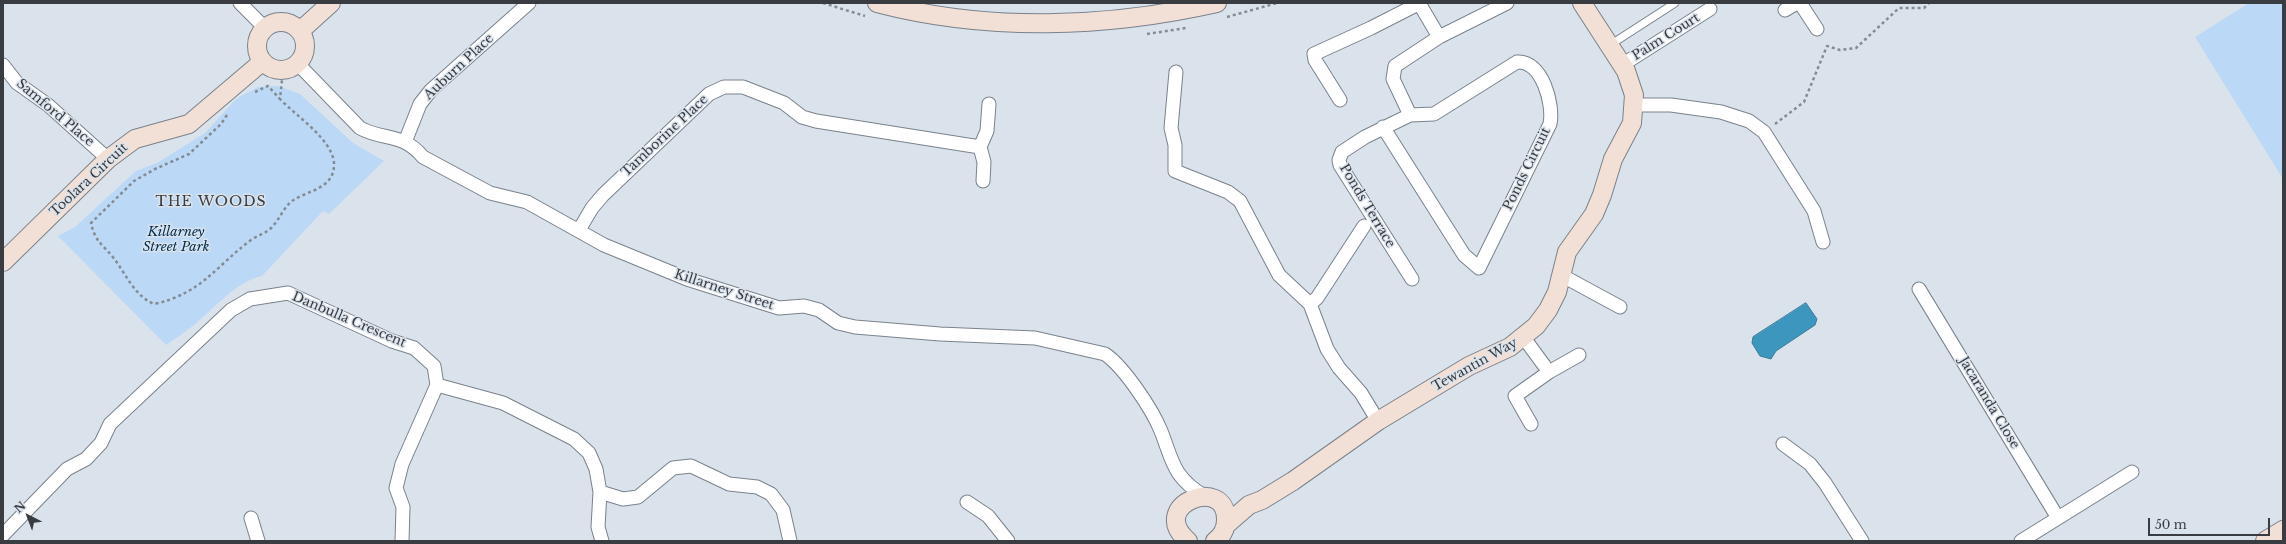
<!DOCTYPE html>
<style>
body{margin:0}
#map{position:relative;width:2286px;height:544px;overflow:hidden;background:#dae3ec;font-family:"Libre Baskerville",serif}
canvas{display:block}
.frame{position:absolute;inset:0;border:4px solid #393c40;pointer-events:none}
.north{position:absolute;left:8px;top:496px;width:40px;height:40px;-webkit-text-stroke:3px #dae3ec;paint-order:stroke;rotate:318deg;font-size:11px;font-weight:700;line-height:16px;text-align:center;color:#393c40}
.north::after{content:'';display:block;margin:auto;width:14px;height:18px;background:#393c40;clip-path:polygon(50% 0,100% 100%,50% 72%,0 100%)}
.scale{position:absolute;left:2148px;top:518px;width:122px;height:18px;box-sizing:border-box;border:2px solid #393c40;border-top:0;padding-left:5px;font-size:12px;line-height:14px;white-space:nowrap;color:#393c40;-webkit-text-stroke:3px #dae3ec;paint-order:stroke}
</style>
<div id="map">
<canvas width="2286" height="544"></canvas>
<div class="frame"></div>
<div class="north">N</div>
<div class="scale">50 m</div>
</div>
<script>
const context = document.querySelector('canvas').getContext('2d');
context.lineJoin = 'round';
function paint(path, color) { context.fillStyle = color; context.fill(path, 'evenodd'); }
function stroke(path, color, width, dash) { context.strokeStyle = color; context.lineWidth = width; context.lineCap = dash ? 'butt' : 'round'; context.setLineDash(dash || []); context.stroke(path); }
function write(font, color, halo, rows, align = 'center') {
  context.font = font + ' "Libre Baskerville",serif'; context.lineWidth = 3; context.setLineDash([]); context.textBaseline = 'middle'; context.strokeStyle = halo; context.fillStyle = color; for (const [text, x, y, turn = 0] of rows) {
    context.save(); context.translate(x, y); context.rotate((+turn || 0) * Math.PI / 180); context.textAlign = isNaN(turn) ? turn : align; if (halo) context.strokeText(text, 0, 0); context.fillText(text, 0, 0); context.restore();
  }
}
paint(new Path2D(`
 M 2249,3 L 2283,3 L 2283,179 L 2195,37 Z
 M 278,86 L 300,94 L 353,143 L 384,161 L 329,214 L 323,211 L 262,276 C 235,282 215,308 194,325 C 185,332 175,339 166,345 L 58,236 L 75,227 L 136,171 L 157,163 L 205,133 L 236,99 L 258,87 Z`), '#bbd8f6');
const water = new Path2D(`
 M 1806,303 L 1817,319 L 1815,325 L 1776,351 L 1771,359 L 1760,356 L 1752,343 L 1753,337 Z`);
paint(water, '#3d96be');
stroke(water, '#3c7b98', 1);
const lane = new Path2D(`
 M 1610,45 L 1675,3`);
const street = new Path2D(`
 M 240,3 L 265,28
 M 1419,3 L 1439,37
 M 1800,3 L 1817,29
 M 1785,10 L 1797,3
 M 298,64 L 360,128 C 384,141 402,132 423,157 L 490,193 L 527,202 L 604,245 L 687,279 L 763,303 L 779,308 L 804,306 L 819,310 L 838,323 L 855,327 L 940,334 L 1035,338 L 1105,354 C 1124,367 1152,409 1161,431 C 1173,462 1173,477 1204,496
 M 3,65 L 17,83 L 48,105 L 108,159
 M 1622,65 L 1710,9
 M 1176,72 L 1171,128 L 1175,145 L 1175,171 L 1228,192 L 1240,201 L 1279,275 L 1310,304 L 1327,349 L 1339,368 L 1361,393 L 1378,421
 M 1340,100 L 1315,60 L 1314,54 L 1371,28 L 1420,3
 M 1635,105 L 1671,105 L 1721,112 L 1749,121 L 1764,132 L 1814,211 L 1823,242
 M 1410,115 L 1393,79 L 1395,66 L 1439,37 L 1507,3
 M 1383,127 L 1464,255 L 1479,268 L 1550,124 C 1554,104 1542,60 1517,62 L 1434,114 L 1410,115 L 1365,137 L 1342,152 L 1339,160 L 1340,165 L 1412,279
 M 405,142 L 420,104 L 431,90 L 529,3
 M 983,181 L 984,162 L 980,147 L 987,131 L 989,104
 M 579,230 L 592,208 L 603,195 L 709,94 L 724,87 L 743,87 L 784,103 L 802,117 L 816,121 L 980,147
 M 1561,275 L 1620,307
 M 1919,289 L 2058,518
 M 1310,304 L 1317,298 L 1364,226
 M 1524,338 L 1549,372
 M 437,385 L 503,403 L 574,439 L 589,453 L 596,469 L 600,492 L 598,527 L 602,541
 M 1531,424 L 1515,396 L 1549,372 L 1579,355
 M 1783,444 L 1810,464 L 1825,483 L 1862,541
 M 600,492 L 623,499 L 638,497 L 673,468 L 691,466 L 729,484 L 757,487 L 771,494 L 783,510 L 790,541
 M 967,502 L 988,516 L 1008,541
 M 251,518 L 258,541
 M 3,535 L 67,469 L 86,459 L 101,443 L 110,424 L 231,310 L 250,299 L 288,293 L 392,341 L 414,348 L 434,366 L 437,385 L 402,464 L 396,488 L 403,507 L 402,541
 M 2021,541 L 2132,472`);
const secondary = new Path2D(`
 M 877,3 C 988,32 1106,28 1217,3
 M257 46a24 24 0 1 1 48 0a24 24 0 1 1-48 0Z
 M 300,31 L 331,3
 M 3,262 L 108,159 L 135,139 L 189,124 L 262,62
 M 1226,525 L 1249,505 L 1262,500 L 1293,481 L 1378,421 L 1469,366 L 1510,347 L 1536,326 L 1548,310 L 1557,292 L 1567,252 L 1594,214 L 1602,195 L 1613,159 L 1632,123 L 1634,95 L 1626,71 L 1582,3
 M 1188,541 C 1146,505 1227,474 1226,520 C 1226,529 1222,536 1215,541
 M 2265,541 L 2283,530`);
stroke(lane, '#7a828b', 9);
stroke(street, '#7a828b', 15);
stroke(secondary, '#7a828b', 20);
stroke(new Path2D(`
 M 823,3 L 865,16
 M 1227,17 L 1277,3
 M 1147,34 L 1186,28
 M 255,92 L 268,86 L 280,99
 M 227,115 L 221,124 L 189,154 L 155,169 L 134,181 L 91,223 C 95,241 101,243 112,256 C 126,273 133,295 154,304 C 201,294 216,266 251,240 C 258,235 267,233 272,227 C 280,219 283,208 292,201 C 308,190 335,189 334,163 C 332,139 296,116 280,99 L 283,70
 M 1775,124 L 1804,102 L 1827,46 L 1840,50 L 1856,48 L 1899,8 L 1924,8 L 1929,3`), '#858b92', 2.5, [3, 3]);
stroke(lane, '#fff', 7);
stroke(street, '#fff', 13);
stroke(secondary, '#f2dfd6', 18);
write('13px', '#393c40', '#dae3ec', [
 ["Palm Court",1666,37,-32],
 ["Auburn Place",459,67,-43],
 ["Samford Place",55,113,40],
 ["Tamborine Place",665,136,-43],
 ["Ponds Circuit",1527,169,-64],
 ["Toolara Circuit",89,180,-43],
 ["Ponds Terrace",1367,206,59],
 ["Killarney Street",724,290,18],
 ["Danbulla Crescent",349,320,23],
 ["Tewantin Way",1475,365,-29],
 ["Jacaranda Close",1989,403,59]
]);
write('italic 13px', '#012b4f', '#dae3ec', [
 ["Killarney",176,232],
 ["Street Park",176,247]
]);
context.letterSpacing = '1px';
write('14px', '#393c40', '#dae3ec', [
 ["THE WOODS",211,202]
]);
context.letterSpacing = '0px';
</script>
